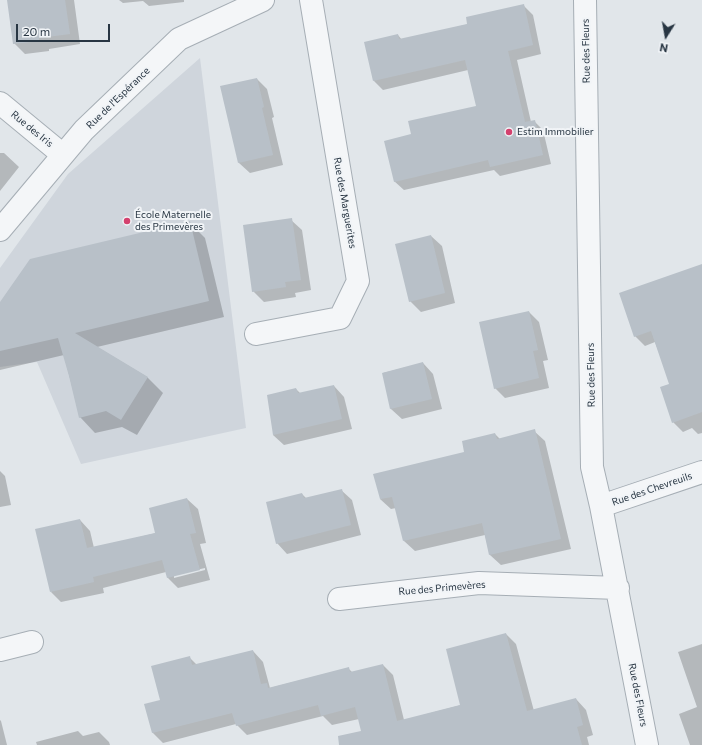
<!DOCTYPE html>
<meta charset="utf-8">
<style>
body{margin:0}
#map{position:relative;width:702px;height:745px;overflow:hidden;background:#e1e6ea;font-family:Commissioner,sans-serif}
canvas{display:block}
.north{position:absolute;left:646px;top:16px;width:40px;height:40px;-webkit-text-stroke:3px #f1f4f7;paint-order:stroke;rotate:191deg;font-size:11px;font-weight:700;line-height:16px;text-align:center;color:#283643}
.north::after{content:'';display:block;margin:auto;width:14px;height:18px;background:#283643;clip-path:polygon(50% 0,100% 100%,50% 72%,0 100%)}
.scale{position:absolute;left:16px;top:24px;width:94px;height:18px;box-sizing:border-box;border:2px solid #283643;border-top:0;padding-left:5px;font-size:12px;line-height:14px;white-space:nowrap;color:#283643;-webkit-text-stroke:3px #f1f4f7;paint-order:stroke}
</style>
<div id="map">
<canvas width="702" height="745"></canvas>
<div class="north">N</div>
<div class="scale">20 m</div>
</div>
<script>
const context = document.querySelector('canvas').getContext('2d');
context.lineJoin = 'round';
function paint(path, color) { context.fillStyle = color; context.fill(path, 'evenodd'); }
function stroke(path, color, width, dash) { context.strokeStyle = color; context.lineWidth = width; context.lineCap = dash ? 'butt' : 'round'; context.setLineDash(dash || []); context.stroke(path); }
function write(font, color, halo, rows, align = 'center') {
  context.font = font + ' Commissioner,sans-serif'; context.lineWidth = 4; context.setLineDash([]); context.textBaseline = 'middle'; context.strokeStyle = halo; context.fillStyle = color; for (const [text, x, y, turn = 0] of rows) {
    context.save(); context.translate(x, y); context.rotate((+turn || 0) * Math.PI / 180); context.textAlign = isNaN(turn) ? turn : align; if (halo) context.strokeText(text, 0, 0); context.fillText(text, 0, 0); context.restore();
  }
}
paint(new Path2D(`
 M 200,58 L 246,428 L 81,464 L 37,362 L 0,367 L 0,268 L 68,174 Z`), '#cfd5dc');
paint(new Path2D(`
 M 28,0 L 74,0 L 80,44 L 49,49 L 49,51 L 25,54 L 14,43 Z
 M 119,0 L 184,0 L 184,2 L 149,6 L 143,1 L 123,3 Z
 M 524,6 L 533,15 L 541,54 L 517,60 L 531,122 L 534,121 L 543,130 L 551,164 L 500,176 L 494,170 L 404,190 L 394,181 L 412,135 L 477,107 L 468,70 L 383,90 L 374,81 L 365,43 L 398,35 L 402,40 L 469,24 Z
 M 257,79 L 267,89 L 274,117 L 272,118 L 283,165 L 250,173 L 239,163 L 221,87 Z
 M 0,153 L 4,153 L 19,167 L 0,191 Z
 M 291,220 L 302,230 L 311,290 L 295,293 L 296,297 L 264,302 L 253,291 Z
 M 189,222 L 205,238 L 224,317 L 97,347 L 147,377 L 163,393 L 137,435 L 122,427 L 95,433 L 80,417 L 64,355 L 0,370 L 0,304 Z
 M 431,236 L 442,246 L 455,303 L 421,312 L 410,301 Z
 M 702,265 L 702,433 L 698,434 L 692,428 L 683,432 L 673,422 L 671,385 L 655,342 L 645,346 L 635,336 Z
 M 529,312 L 539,322 L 548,360 L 543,361 L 549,388 L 505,398 L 495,388 Z
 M 423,363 L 433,374 L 442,409 L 402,419 L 391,409 L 383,373 Z
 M 334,386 L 344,397 L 352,429 L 284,445 L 273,435 L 296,389 L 301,394 Z
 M 534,431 L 545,441 L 571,549 L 501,565 L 490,555 L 485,535 L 415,551 L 404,541 L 396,508 L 391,509 L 380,499 L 466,453 L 495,434 L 500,439 Z
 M 0,471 L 5,476 L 11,505 L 0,507 Z
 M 341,490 L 352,500 L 361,535 L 287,554 L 277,543 L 302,494 L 307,499 Z
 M 187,499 L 198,509 L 206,543 L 200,544 L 210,580 L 178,588 L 168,578 L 166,572 L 103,588 L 104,593 L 61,602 L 51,592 L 80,520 L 90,531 L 94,548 L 156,533 ZM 205,568 L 205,570 L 174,578 L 174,575 Z
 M 506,634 L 516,644 L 534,711 L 576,699 L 586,710 L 593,735 L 587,737 L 589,745 L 366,745 L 359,719 L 332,725 L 323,716 L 247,735 L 236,724 L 163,743 L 152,732 L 161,701 L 189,657 L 197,665 L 253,651 L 263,662 L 270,688 L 348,668 L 353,673 L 383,665 L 393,675 L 404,720 L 461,705 Z
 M 702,644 L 702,745 L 690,745 L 679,714 L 697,707 L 678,652 Z
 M 0,720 L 1,721 L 7,745 L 0,745 Z
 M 78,731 L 83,736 L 99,732 L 109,742 L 110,745 L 37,745 L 36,742 Z`), '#0003');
paint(new Path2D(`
 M 7,0 L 65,0 L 70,34 L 39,38 L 39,41 L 13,44 Z
 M 524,4 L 533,45 L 508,51 L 525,122 L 535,120 L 543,155 L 490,167 L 488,160 L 394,182 L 384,141 L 411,134 L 408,121 L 476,106 L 465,60 L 373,81 L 364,42 L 398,34 L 399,39 L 467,24 L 466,17 Z
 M 257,78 L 264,107 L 262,108 L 273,155 L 238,163 L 220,86 Z
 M 292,218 L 301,280 L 285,282 L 286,287 L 252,292 L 243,225 Z
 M 190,221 L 209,301 L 75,333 L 148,377 L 121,420 L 106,411 L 79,418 L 69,376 L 58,338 L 0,351 L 0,302 L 30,259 Z
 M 431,235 L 445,293 L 409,302 L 395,244 Z
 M 702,264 L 702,412 L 672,423 L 660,387 L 669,384 L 651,331 L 634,337 L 619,293 Z
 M 529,311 L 538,350 L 533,351 L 539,378 L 494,389 L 479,322 Z
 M 423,362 L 432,399 L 390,409 L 382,373 Z
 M 334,385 L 342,419 L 273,435 L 267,395 L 296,388 L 298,393 Z
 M 535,429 L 561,539 L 489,555 L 482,523 L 403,541 L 392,497 L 380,499 L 373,474 L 464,452 L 462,441 L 495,433 L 497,439 Z
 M 342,489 L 351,525 L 276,544 L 266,502 L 302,493 L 304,498 Z
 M 187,498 L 196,533 L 190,534 L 200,570 L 167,578 L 162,560 L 93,577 L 94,582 L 50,592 L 35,529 L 80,519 L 87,548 L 155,533 L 149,508 Z
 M 506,633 L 527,711 L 576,698 L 583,725 L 577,727 L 582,745 L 339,745 L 338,736 L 361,731 L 355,707 L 321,716 L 318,705 L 236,726 L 232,713 L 152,733 L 144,704 L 160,700 L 151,666 L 190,656 L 192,665 L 253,650 L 261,684 L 267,683 L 268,688 L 349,667 L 350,672 L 383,664 L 397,721 L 460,705 L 446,649 Z`), '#b8c0c8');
const street = new Path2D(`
 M 585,0 L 592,467 L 601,506 L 647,745
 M 0,103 L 63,155
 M 0,230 L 84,130 L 179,39 L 263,0
 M 256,334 L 340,318 L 358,281 L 311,0
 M 601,506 L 702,472
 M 339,599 L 479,583 L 618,588
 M 0,650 L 32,642`);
stroke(street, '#a6aeb5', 24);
stroke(street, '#f4f6f8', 22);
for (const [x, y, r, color] of [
 [509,132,4,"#d4416e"],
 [127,221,4,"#d4416e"]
]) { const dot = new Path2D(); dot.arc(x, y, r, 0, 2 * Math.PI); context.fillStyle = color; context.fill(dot); stroke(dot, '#f1f4f7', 1.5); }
write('10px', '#283643', '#f1f4f7', [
 ["Rue des Fleurs",586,51,-91],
 ["Rue de l'Espérance",118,98,-44],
 ["Rue des Iris",32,129,39],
 ["Rue des Marguerites",345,203,80],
 ["Rue des Fleurs",591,375,-91],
 ["Rue des Chevreuils",652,489,-19],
 ["Rue des Primevères",442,588,-5],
 ["Rue des Fleurs",638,695,79]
]);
write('10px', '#283643', '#f1f4f7', [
 ["Estim Immobilier",517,132],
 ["École Maternelle",135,215],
 ["des Primevères",135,227]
], 'left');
</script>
